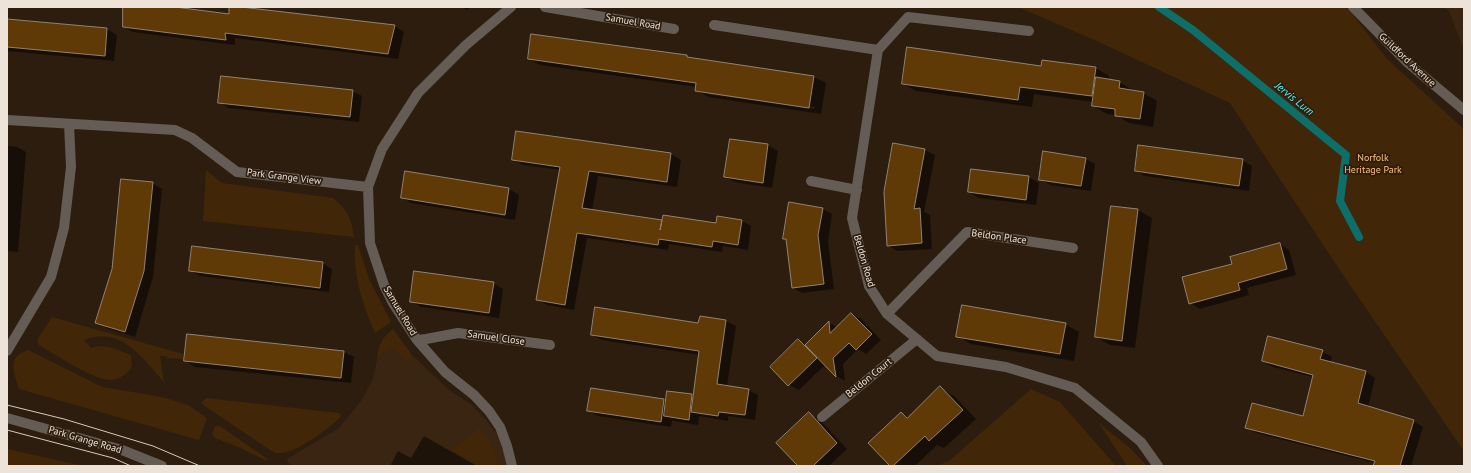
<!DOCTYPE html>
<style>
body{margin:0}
#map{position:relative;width:1471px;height:473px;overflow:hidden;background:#2c1d0e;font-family:"PT Sans",sans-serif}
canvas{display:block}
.frame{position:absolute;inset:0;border:8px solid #ede3d9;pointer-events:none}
</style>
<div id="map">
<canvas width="1471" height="473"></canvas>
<div class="frame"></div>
</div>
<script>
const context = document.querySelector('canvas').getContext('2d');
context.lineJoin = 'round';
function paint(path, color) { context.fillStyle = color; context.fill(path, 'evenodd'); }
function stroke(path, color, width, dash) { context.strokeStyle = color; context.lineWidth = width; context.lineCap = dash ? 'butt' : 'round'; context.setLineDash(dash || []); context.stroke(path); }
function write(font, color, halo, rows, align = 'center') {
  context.font = font + ' "PT Sans",sans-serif'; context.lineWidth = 3.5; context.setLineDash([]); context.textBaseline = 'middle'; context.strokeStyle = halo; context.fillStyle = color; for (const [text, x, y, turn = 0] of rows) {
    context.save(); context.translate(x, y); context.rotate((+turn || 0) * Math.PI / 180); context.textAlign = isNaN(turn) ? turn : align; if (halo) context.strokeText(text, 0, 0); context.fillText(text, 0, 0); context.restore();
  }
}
paint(new Path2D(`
 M 1442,7 L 1464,7 L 1464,50 L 1449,11 Z
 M 393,329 L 412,355 L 448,389 L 473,406 L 486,420 L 497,434 L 504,453 L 507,466 L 294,466 L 288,463 L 287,459 L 339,428 L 361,401 L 373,379 L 380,344 L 383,338 Z`), '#392511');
paint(new Path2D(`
 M 1018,7 L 1347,7 L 1387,59 L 1464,129 L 1464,451 L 1339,269 L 1230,103 L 1099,42 Z
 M 206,170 L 222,183 L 333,198 C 348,211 351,217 354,237 L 203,221 Z
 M 355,245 L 358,245 L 370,281 L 391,322 L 375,333 C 363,306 353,276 355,245 Z
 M 52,317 L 183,354 L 183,359 L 167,358 L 167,356 L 160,356 L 164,382 C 143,359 121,325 84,340 L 91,348 C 106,343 117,350 131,355 C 131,358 132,362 132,365 C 130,373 119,380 110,380 C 94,380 54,354 39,345 L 37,340 Z
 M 393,329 L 412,355 L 411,359 L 407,361 L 394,348 L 377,356 C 380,343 383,338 393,329 Z
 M 28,350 L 102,387 L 151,395 L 169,399 L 188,405 L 207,418 L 199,440 L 19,389 C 14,372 6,357 28,350 Z
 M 1031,389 L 1060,402 L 1116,466 L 936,466 L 949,461 Z
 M 206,398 L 339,413 L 341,415 L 340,418 C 327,429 294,456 276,453 C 273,452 270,450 267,448 L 203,405 L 202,402 Z
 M 1099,423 L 1130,448 L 1147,466 L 1127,466 Z
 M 215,426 L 220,426 L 269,460 L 265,460 L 236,446 L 215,438 L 212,434 Z
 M 480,428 C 489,439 497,451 498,466 L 479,466 L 451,450 Z
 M 7,449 L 84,466 L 7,466 Z`), '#412707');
paint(new Path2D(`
 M 124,7 L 167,7 L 230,15 L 230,7 L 232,7 L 395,26 L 404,32 L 398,59 L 235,38 L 235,45 L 133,32 L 124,27 Z
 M 461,7 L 471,7 L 467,10 Z
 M 7,29 L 107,29 L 117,35 L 114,61 L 7,51 Z
 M 687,56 L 691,59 L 814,77 L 826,83 L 821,114 L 708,97 L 696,90 L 697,87 L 540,65 L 529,59 ZM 707,92 L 815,107 L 814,109 L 707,94 Z
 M 1042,67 L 1096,68 L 1109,76 L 1109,80 L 1119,82 L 1133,90 L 1133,91 L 1143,93 L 1157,101 L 1153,127 L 1129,123 L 1116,115 L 1107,114 L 1093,106 L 1094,102 L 1034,94 L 1032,107 L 916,91 L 903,84 Z
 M 352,91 L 362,96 L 359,122 L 229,108 L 219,102 Z
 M 517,132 L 671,154 L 681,160 L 677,187 L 598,176 L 592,211 L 661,221 L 717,224 L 742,221 L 751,226 L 748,250 L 723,246 L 722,252 L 669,244 L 668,250 L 587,238 L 574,310 L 547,305 L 538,300 L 561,170 L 523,165 L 513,159 Z
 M 731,140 L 768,145 L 778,151 L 772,188 L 735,182 L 725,177 Z
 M 893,144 L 925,150 L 935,155 L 924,212 L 930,215 L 932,249 L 897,251 L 888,245 Z
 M 7,146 L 17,147 L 26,152 L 18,252 L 7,251 Z
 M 1086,159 L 1095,164 L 1091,191 L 1050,185 L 1040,179 Z
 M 1242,160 L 1252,166 L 1249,191 L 1145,176 L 1136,171 Z
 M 972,170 L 1029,177 L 1039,183 L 1036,205 L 979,198 L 969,192 Z
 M 406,172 L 509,189 L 519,195 L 515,220 L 411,203 L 402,197 Z
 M 152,183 L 162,189 L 153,277 L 135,337 L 106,328 L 97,322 Z
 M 1112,207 L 1138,210 L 1152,218 L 1135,348 L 1110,345 L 1096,337 Z
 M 823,209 L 832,214 L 828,242 L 834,289 L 802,293 L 793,288 L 787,240 L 784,238 Z
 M 1280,244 L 1289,250 L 1296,275 L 1247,288 L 1249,295 L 1200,309 L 1190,303 L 1233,264 Z
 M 322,263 L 332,269 L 329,292 L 200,276 L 190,270 Z
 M 493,283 L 503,289 L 499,318 L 421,307 L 411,301 Z
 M 852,314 L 861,319 L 881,340 L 866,354 L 858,349 L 843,364 L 845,381 L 836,376 L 825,365 L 799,390 L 789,385 L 798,341 L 806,345 L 829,323 L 837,327 Z
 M 700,317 L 726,321 L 736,326 L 727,386 L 748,390 L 758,395 L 755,420 L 728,416 L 728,421 L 699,416 L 698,425 L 674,421 L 672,420 L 671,427 L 598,416 L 589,411 L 664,400 L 666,402 L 692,395 L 694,397 L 700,355 L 602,340 L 592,335 L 699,324 Z
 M 1065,324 L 1079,332 L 1074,361 L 971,344 L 957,336 Z
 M 1322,351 L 1332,357 L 1330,363 L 1366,372 L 1375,378 L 1368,407 L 1413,421 L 1423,427 L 1411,466 L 1374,466 L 1375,463 L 1256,433 L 1247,427 L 1304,417 L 1313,377 L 1273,367 L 1263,361 Z
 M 344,352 L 354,357 L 351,383 L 195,367 L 185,361 Z
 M 940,388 L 954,396 L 976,419 L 944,448 L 937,445 L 915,466 L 891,466 L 901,413 L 909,417 Z
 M 809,414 L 819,419 L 847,449 L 829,466 L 800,466 Z
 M 424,436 L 477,466 L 390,466 L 398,451 L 411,458 Z`), '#0007');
stroke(new Path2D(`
 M 1159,7 L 1193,30 L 1346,155 L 1340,201 L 1359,237`), '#0d6e6a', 8);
const building = new Path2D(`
 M 123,7 L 175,7 L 229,14 L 229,7 L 241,7 L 395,25 L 388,54 L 225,33 L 226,40 L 123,27 Z
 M 7,19 L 107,28 L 105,56 L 7,47 Z
 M 531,34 L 687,55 L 687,57 L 814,76 L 809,108 L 695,91 L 696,83 L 528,59 Z
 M 907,47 L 1041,66 L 1042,60 L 1096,67 L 1092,96 L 1020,87 L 1018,100 L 902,84 Z
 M 221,76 L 353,90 L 350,117 L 218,103 Z
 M 1096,77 L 1120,81 L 1119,88 L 1144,92 L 1140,119 L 1115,116 L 1115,109 L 1092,106 Z
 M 516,131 L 671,153 L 667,182 L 589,171 L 582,208 L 662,220 L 660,230 L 663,215 L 716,223 L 717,216 L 742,220 L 738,245 L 713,241 L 712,247 L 659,239 L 658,245 L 577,233 L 565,305 L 536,300 L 560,167 L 512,160 Z
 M 730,139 L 768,144 L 763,183 L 724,177 Z
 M 893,143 L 925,149 L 914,209 L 920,208 L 922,243 L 887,246 L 884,192 Z
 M 1138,145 L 1243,159 L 1239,186 L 1135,171 Z
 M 1043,151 L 1086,158 L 1081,186 L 1039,180 Z
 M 971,169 L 1029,176 L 1026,200 L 968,192 Z
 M 405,171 L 509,188 L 505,215 L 401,198 Z
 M 121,179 L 153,182 L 144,271 L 125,332 L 95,323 L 112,269 Z
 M 789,202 L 823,208 L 818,235 L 824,284 L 792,288 L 786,239 L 783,239 Z
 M 1111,206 L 1138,209 L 1122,341 L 1095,337 Z
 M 1280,243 L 1287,269 L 1238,283 L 1240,290 L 1189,304 L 1182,277 L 1232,264 L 1230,257 Z
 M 192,246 L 323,262 L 320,288 L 189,271 Z
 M 414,271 L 494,282 L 489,313 L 410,302 Z
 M 962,305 L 1066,323 L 1060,354 L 956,337 Z
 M 595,307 L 698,323 L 700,316 L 726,320 L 717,384 L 749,389 L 745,415 L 719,412 L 718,416 L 691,412 L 699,351 L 591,335 Z
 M 851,313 L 872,334 L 856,350 L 849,343 L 833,358 L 836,377 L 805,345 L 829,321 L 830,333 Z
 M 187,334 L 344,351 L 341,378 L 184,361 Z
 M 1268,336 L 1323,350 L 1320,359 L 1366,371 L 1358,403 L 1414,420 L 1400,466 L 1373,466 L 1375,461 L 1245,428 L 1252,403 L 1303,416 L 1313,375 L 1262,361 Z
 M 798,339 L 817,358 L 788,386 L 770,367 Z
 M 940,386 L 963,410 L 929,441 L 925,436 L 893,466 L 890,466 L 868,443 L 901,412 L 907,418 Z
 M 591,388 L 664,399 L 661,422 L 587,411 Z
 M 667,391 L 692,394 L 689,420 L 664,416 Z
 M 809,412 L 837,443 L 813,466 L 798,466 L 776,443 Z`);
paint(building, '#5f3906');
stroke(building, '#948270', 1);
stroke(new Path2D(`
 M 511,7 L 466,45 L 418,93 L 382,149 L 368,187 L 370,243 L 384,285 L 393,303 L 417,340 L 445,372 L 474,395 L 489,411 L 500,427 L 507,446 L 512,466
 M 545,7 L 674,29
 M 1353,7 L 1408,63 L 1464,110
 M 714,25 L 878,50 L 852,218 L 869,286 L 887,314 L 937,356 L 1006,367 L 1075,388 L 1141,442 L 1158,466
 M 878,50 L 908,17 L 1029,31
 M 7,120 L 175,130 L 192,138 L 237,172 L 368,187
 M 811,181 L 857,190
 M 887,314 L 967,232 L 1073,248
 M 417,340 L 426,339 L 458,333 L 550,345
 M 7,351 L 51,277 L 64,228 L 71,167 L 69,124
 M 822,417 L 917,339`), '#645c55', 10);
stroke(new Path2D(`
 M 7,418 L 122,450 L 162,466`), '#645c55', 10);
stroke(new Path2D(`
 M 7,405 L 64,419 L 153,446 L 200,466
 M 7,430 L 113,458 L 131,466`), '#d6cbc1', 1);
write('10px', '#ede3d9', '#2c1d0e', [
 ["Samuel Road",633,22,10],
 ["Guildford Avenue",1407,60,43],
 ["Park Grange View",284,177,7],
 ["Beldon Place",999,237,8],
 ["Beldon Road",864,261,74],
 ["Samuel Road",400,311,59],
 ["Samuel Close",496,338,8],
 ["Beldon Court",869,378,-39],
 ["Park Grange Road",85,440,16]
]);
write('10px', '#fcc082', '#2c1d0e', [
 ["Norfolk",1373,158],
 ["Heritage Park",1373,170]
]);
write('italic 11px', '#57f5ee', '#2c1d0e', [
 ["Jervis Lum",1294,99,39]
]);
</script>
